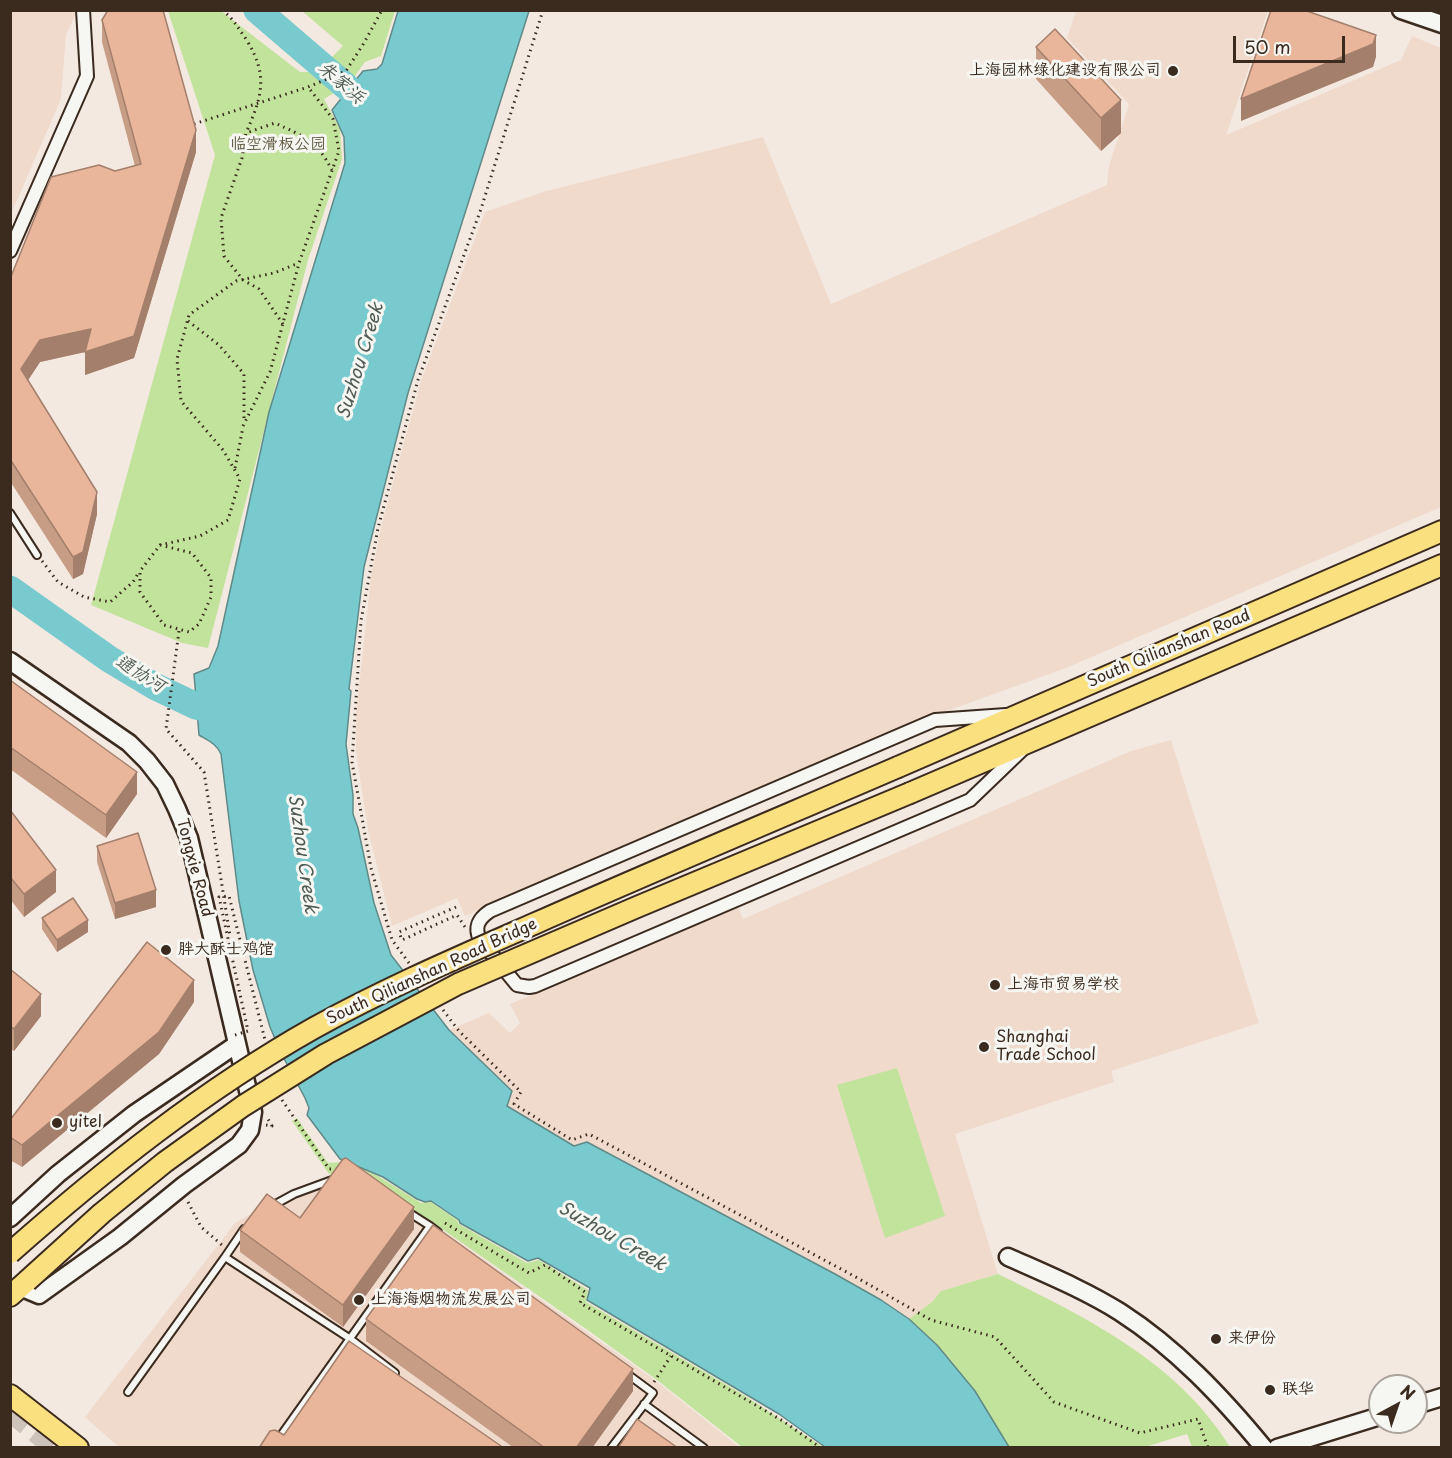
<!DOCTYPE html>
<meta charset="utf-8">
<style>
body{margin:0}
#map{position:relative;width:1452px;height:1458px;overflow:hidden;background:#f3e9e1;font-family:"Playpen Sans",sans-serif}
canvas{display:block}
.frame{position:absolute;inset:0;border:12px solid #3b2a1e;pointer-events:none}
.north{position:absolute;left:1368px;top:1374px;width:60px;height:60px;box-sizing:border-box;background:#f6f6f2;border:2px solid #aba49d;border-radius:50%;rotate:40deg;font-size:16px;font-weight:700;line-height:24px;text-align:center;color:#3b2a1e}
.north::after{content:'';display:block;margin:auto;width:21px;height:27px;background:#3b2a1e;clip-path:polygon(50% 0,100% 100%,50% 72%,0 100%)}
.scale{position:absolute;left:1233px;top:36px;width:112px;height:27px;box-sizing:border-box;border:3px solid #3b2a1e;border-top:0;padding-left:8px;font-size:18px;line-height:21px;white-space:nowrap;color:#3b2a1e;-webkit-text-stroke:4px #f6f6f2;paint-order:stroke}
</style>
<div id="map">
<canvas width="1452" height="1458"></canvas>
<div class="frame"></div>
<div class="north">N</div>
<div class="scale">50 m</div>
</div>
<script>
const context = document.querySelector('canvas').getContext('2d');
context.lineJoin = 'round';
function paint(path, color) { context.fillStyle = color; context.fill(path, 'evenodd'); }
function stroke(path, color, width, dash) { context.strokeStyle = color; context.lineWidth = width; context.lineCap = dash ? 'butt' : 'round'; context.setLineDash(dash || []); context.stroke(path); }
function write(font, color, halo, rows, align = 'center') {
  context.font = font + ' "Playpen Sans","LXGW WenKai TC",sans-serif'; context.lineWidth = 6; context.setLineDash([]); context.textBaseline = 'middle'; context.strokeStyle = halo; context.fillStyle = color; for (const [text, x, y, turn = 0] of rows) {
    context.save(); context.translate(x, y); context.rotate((+turn || 0) * Math.PI / 180); context.textAlign = isNaN(turn) ? turn : align; if (halo) context.strokeText(text, 0, 0); context.fillText(text, 0, 0); context.restore();
  }
}
paint(new Path2D(`
 M 11,11 L 77,11 L 66,35 L 61,99 L 11,214 Z
 M 1076,11 L 1268,11 L 1226,135 L 1401,60 L 1412,36 L 1441,48 L 1441,507 L 1066,668 L 933,716 L 465,916 L 457,898 L 392,926 L 368,830 L 356,751 L 356,714 L 371,577 L 382,523 L 421,381 L 485,212 L 546,191 L 763,137 L 831,304 L 1107,185 L 1109,166 L 1129,104 L 1067,38 Z
 M 1171,740 L 1259,1023 L 1111,1071 L 1114,1082 L 955,1134 L 998,1274 L 941,1291 L 932,1302 L 909,1319 L 881,1300 L 835,1274 L 587,1142 L 575,1146 L 507,1106 L 512,1090 L 449,1030 L 489,1013 L 510,1033 L 520,1023 L 510,1004 L 738,907 L 743,919 L 1131,751 Z
 M 345,1170 L 431,1222 L 655,1380 L 739,1447 L 120,1448 L 85,1417 L 235,1223 L 290,1192 Z`), '#f0dacc');
paint(new Path2D(`
 M 168,11 L 221,11 L 300,72 L 317,72 L 343,46 L 302,11 L 395,11 L 381,56 L 365,62 L 349,84 L 324,99 L 340,129 L 342,159 L 308,260 L 208,648 L 182,643 L 91,605 L 215,155 Z
 M 897,1068 L 945,1216 L 885,1238 L 837,1085 Z
 M 297,1118 L 328,1163 L 346,1162 L 378,1176 L 421,1203 L 431,1202 L 457,1220 L 459,1224 L 527,1263 L 539,1260 L 588,1290 L 586,1302 L 742,1394 L 823,1447 L 742,1447 L 657,1380 L 589,1331 L 432,1222 L 345,1171 L 329,1174 L 292,1121 Z
 M 998,1274 C 1085,1317 1177,1361 1230,1447 L 1192,1447 L 1187,1434 L 1145,1447 L 1009,1447 L 937,1345 L 909,1319 L 932,1302 L 941,1291 Z`), '#c2e39c');
const water = new Path2D(`
 M 398,11 L 529,11 L 408,393 L 364,567 L 349,689 L 351,691 L 346,744 L 353,795 L 353,814 L 358,828 L 374,903 L 391,955 L 449,1030 L 512,1091 L 507,1106 L 574,1146 L 587,1142 L 835,1274 L 881,1300 L 909,1319 L 937,1345 L 975,1391 L 1009,1447 L 825,1447 L 779,1414 L 587,1300 L 590,1288 L 538,1258 L 528,1261 L 460,1223 L 459,1220 L 431,1201 L 425,1202 L 417,1199 L 383,1177 L 340,1159 L 307,1115 L 309,1108 L 305,1098 L 281,1053 L 270,1027 L 253,970 L 239,901 L 221,754 C 217,744 207,740 199,735 L 194,674 L 209,668 L 218,646 L 269,412 L 345,163 L 344,137 L 332,110 L 363,71 L 377,69 L 382,64 Z`);
paint(water, '#79cacf');
stroke(water, '#608a88', 1.5);
stroke(new Path2D(`
 M 257,10 L 377,113
 M 10,589 L 109,659 L 154,686 L 196,706 L 233,714`), '#79cacf', 27);
stroke(new Path2D(`
 M 10,1411 L 56,1448`), '#cec3ba', 22, [22, 11]);
const lane = new Path2D(`
 M 10,513 L 37,555
 M 272,1206 L 294,1194 L 332,1180
 M 408,1212 L 430,1226
 M 225,1257 L 244,1229
 M 128,1392 L 225,1257 L 349,1338 L 395,1373
 M 644,1404 L 704,1448
 M 272,1448 L 430,1226 L 438,1232
 M 611,1448 L 653,1393 L 626,1373`);
const street = new Path2D(`
 M 10,251 L 87,76 L 83,10
 M 1006,715 L 935,720 L 490,911 C 478,919 474,927 480,940 L 517,985 L 529,987 L 535,986 L 970,800 L 1022,750`);
const secondary = new Path2D(`
 M 1401,10 L 1442,24
 M 10,661 L 129,743 L 147,761 L 165,784 L 177,809 L 189,838 L 253,1112 L 250,1130 L 239,1145 L 184,1185 L 120,1237 L 39,1295 L 20,1287
 M 10,1218 L 58,1174 L 134,1114 L 237,1044
 M 1008,1257 C 1046,1274 1085,1290 1120,1312 C 1176,1348 1222,1397 1264,1448
 M 1416,1405 L 1442,1397
 M 1277,1448 L 1380,1416`);
const primary = new Path2D(`
 M 898,767 L 1442,531
 M 910,793 L 1442,565
 M 10,1296 L 27,1281
 M 10,1395 L 78,1448`);
stroke(lane, '#3b2a1e', 10);
stroke(street, '#3b2a1e', 16);
stroke(secondary, '#3b2a1e', 21);
stroke(primary, '#3b2a1e', 24);
stroke(new Path2D(`
 M 222,10 C 233,18 238,28 246,39 C 269,76 262,96 246,133
 M 194,124 L 308,87 L 346,71 L 364,43 L 382,10
 M 188,321 L 219,345 L 244,374 L 244,420
 M 283,324 L 259,289 L 243,280 L 224,256 L 221,218 L 242,158 L 246,133 L 275,123 C 305,137 316,140 332,170
 M 243,426 L 270,372 L 299,263 L 339,151 L 333,119 L 308,87
 M 235,468 L 243,427
 M 160,545 L 192,553 L 211,578 L 211,597 L 199,624 L 189,632 L 164,625 L 140,592 L 140,571 L 160,545 L 200,536 L 228,520 L 240,479 L 223,450 L 181,401 L 177,359 L 189,315 L 236,281 L 274,273 L 299,263
 M 42,561 L 58,582 L 84,597 L 110,602 L 133,582 L 139,572
 M 179,631 L 166,729 L 204,772 L 230,936
 M 456,907 L 399,932 L 402,940 L 457,915 L 465,927
 M 409,963 L 392,940 L 371,868 L 352,762 L 361,621 L 378,528 L 418,380 L 481,209 L 543,10
 M 443,1010 L 459,1031 L 521,1092 L 514,1104 L 572,1140 L 589,1134 L 854,1276 L 931,1320 L 995,1337 L 1054,1402 L 1140,1433 L 1198,1419 L 1208,1448
 M 282,1100 L 329,1169 L 332,1169
 M 266,1125 L 272,1126 L 268,1119
 M 188,1202 L 201,1227 L 222,1245
 M 445,1223 L 529,1273 L 545,1265 L 585,1292 L 580,1303 L 783,1421 L 821,1448
 M 654,1382 L 671,1356`), '#3b2a1e', 3, [1.5, 4.5]);
stroke(lane, '#f6f6f2', 6);
stroke(street, '#f6f6f2', 12);
stroke(secondary, '#f6f6f2', 16);
stroke(primary, '#fbe080', 20);
const primaryBridge = new Path2D(`
 M 10,1253 C 105,1169 204,1090 314,1028 C 386,988 461,956 536,923 C 656,870 777,819 898,767
 M 27,1281 L 102,1213 L 165,1162 L 243,1106 L 326,1054 L 458,984 L 637,907 L 910,793`);
stroke(primaryBridge, '#3b2a1e', 24, []);
stroke(new Path2D(`
 M 235,1035 L 248,1031 L 219,897 L 229,896 L 265,1040`), '#3b2a1e', 3, [1.5, 4.5]);
stroke(primaryBridge, '#fbe080', 20);
paint(new Path2D(`
 M 102,20 L 196,152 L 134,358 L 85,375 L 85,352 L 40,362 L 28,380 L 97,514 L 83,574 L 73,579 L 10,481 L 10,279 L 115,171 L 135,166 L 102,42 Z
 M 1036,47 L 1121,133 L 1101,151 L 1036,79 Z
 M 10,680 L 137,794 L 106,838 L 10,769 Z
 M 10,810 L 56,892 L 24,917 L 10,899 Z
 M 97,846 L 156,907 L 115,919 L 97,862 Z
 M 42,918 L 88,932 L 57,952 L 42,929 Z
 M 10,969 L 41,1016 L 14,1051 L 10,1049 Z
 M 194,1002 L 159,1054 L 22,1167 L 10,1160 L 10,1120 Z
 M 300,1218 L 414,1229 L 343,1327 L 240,1252 L 240,1230 Z
 M 366,1319 L 633,1391 L 592,1448 L 514,1448 L 366,1341 Z`), '#c89d85');
paint(new Path2D(`
 M 1376,35 L 1376,57 L 1373,67 L 1241,121 L 1241,99 Z
 M 1121,100 L 1121,133 L 1101,151 L 1101,118 Z
 M 196,130 L 196,152 L 134,358 L 85,375 L 85,352 L 40,362 L 21,391 L 21,369 L 40,340 Z
 M 97,492 L 97,514 L 83,574 L 73,579 L 73,557 Z
 M 137,772 L 137,794 L 106,838 L 106,815 Z
 M 56,870 L 56,892 L 24,917 L 24,894 Z
 M 156,890 L 156,907 L 115,919 L 115,903 Z
 M 88,920 L 88,932 L 57,952 L 57,940 Z
 M 194,980 L 194,1002 L 159,1054 L 22,1167 L 22,1145 Z
 M 41,994 L 41,1016 L 14,1051 L 14,1029 Z
 M 414,1207 L 414,1229 L 343,1327 L 343,1305 Z
 M 633,1369 L 633,1391 L 592,1448 L 576,1448 Z`), '#a37f6c');
const building = new Path2D(`
 M 108,10 L 163,10 L 196,130 L 134,336 L 85,352 L 91,329 L 40,340 L 21,369 L 97,492 L 83,552 L 73,557 L 10,459 L 10,279 L 51,177 L 99,165 L 115,171 L 141,164 L 102,20 Z
 M 1271,10 L 1304,10 L 1376,35 L 1373,44 L 1241,99 Z
 M 1055,29 L 1121,100 L 1101,118 L 1036,47 Z
 M 10,680 L 137,772 L 106,815 L 10,747 Z
 M 10,810 L 56,870 L 24,894 L 10,877 Z
 M 138,833 L 156,890 L 115,903 L 97,846 Z
 M 73,898 L 88,920 L 57,940 L 42,918 Z
 M 147,942 L 194,980 L 159,1032 L 22,1145 L 10,1137 L 10,1120 Z
 M 10,969 L 41,994 L 14,1029 L 10,1026 Z
 M 346,1158 L 414,1207 L 343,1305 L 240,1230 L 267,1194 L 300,1218 L 343,1159 Z
 M 433,1225 L 633,1369 L 576,1448 L 545,1448 L 366,1319 Z
 M 349,1341 L 504,1448 L 259,1448 L 270,1431 L 275,1430 L 284,1435 Z
 M 637,1419 L 678,1448 L 618,1448 Z`);
paint(building, '#e9b69b');
stroke(building, '#a37f6c', 1.5);
for (const [x, y, r, color] of [
 [1173,71,6,"#3b2a1e"],
 [166,950,6,"#3b2a1e"],
 [995,985,6,"#3b2a1e"],
 [984,1047,6,"#3b2a1e"],
 [57,1123,6,"#3b2a1e"],
 [359,1300,6,"#3b2a1e"],
 [1216,1339,6,"#3b2a1e"],
 [1270,1390,6,"#3b2a1e"]
]) { const dot = new Path2D(); dot.arc(x, y, r, 0, 2 * Math.PI); context.fillStyle = color; context.fill(dot); stroke(dot, '#f6f6f2', 2); }
write('16px', '#3b2a1e', '#f6f6f2', [
 ["上海园林绿化建设有限公司",1161,71,"right"],
 ["胖大酥士鸡馆",178,950],
 ["上海市贸易学校",1007,985],
 ["Shanghai",996,1038],
 ["Trade School",996,1056],
 ["yitel",69,1123],
 ["上海海烟物流发展公司",371,1300],
 ["来伊份",1228,1339],
 ["联华",1282,1390]
], 'left');
write('16px', '#5d583e', '#f6f6f2', [
 ["临空滑板公园",278,145]
]);
write('16px', '#3b2a1e', '#f6f6f2', [
 ["South Qilianshan Road",1169,649,-23],
 ["Tongxie Road",194,868,75],
 ["South Qilianshan Road Bridge",432,972,-25]
]);
write('italic 18px', '#4e5a53', '#f6f6f2', [
 ["朱家浜",341,83,41],
 ["Suzhou Creek",361,361,-73],
 ["通协河",140,674,32],
 ["Suzhou Creek",302,854,82],
 ["Suzhou Creek",612,1237,30]
]);
</script>
